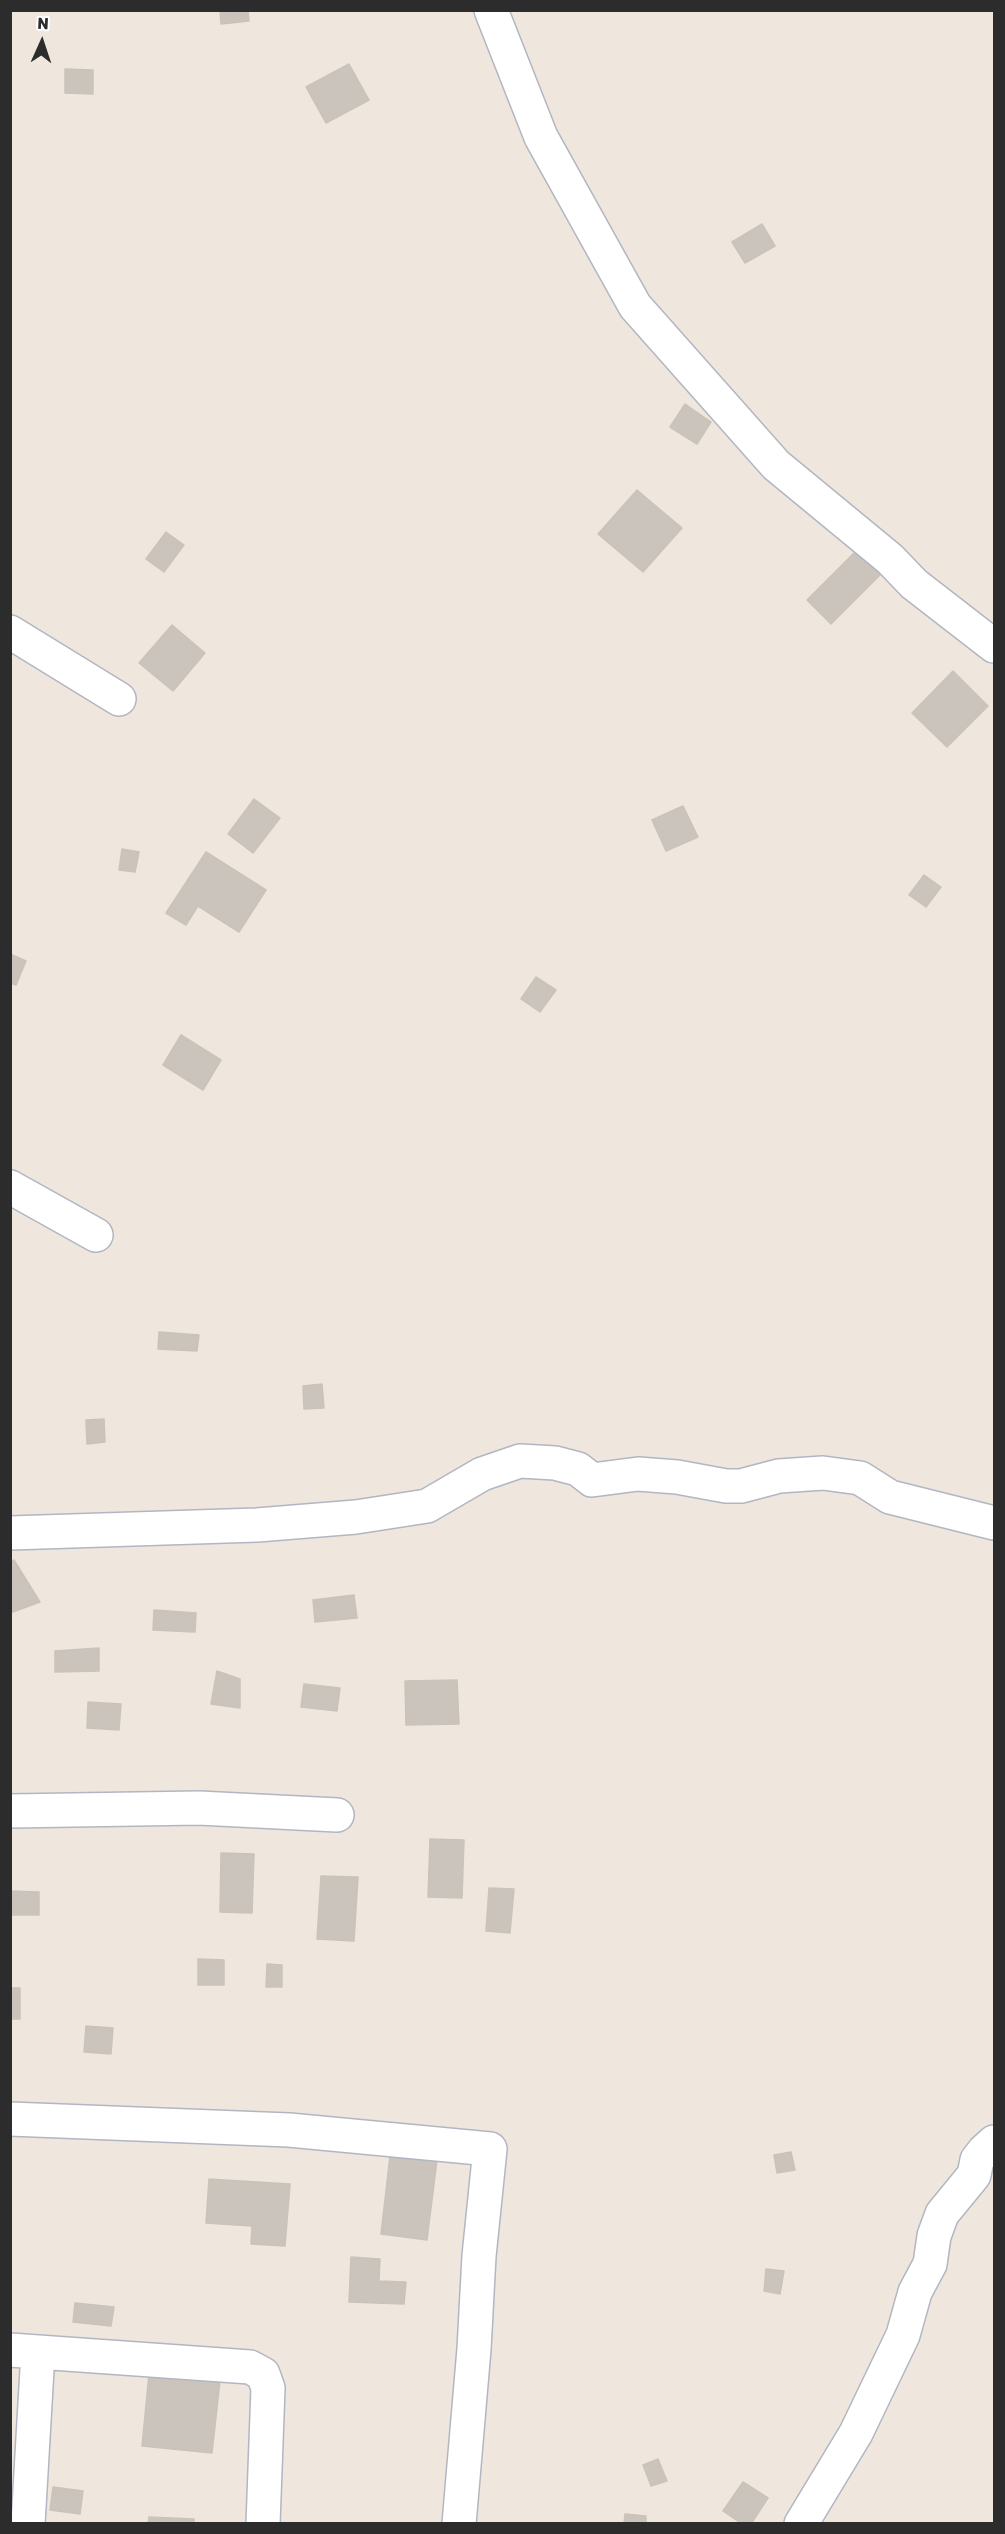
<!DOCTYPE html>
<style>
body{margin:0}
#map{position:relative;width:1005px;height:2534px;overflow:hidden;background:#efe7de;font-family:Rubik,sans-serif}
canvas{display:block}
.frame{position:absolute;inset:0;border:12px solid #2c2c2c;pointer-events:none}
.north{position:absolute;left:12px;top:12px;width:60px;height:60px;-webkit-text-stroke:4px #fff;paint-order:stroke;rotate:3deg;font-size:16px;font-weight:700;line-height:24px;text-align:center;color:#2c2c2c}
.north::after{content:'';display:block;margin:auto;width:21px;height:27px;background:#2c2c2c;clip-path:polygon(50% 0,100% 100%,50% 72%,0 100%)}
</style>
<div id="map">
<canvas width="1005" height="2534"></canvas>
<div class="frame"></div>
<div class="north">N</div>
</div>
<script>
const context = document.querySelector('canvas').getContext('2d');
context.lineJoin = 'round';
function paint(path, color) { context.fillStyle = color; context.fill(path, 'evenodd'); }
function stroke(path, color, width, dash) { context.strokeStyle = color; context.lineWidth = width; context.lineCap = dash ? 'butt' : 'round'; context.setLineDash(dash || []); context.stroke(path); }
const building = new Path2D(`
 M 220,10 L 248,10 L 249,21 L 221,24 Z
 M 349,64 L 369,100 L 326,123 L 306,87 Z
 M 65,69 L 93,70 L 93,94 L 65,93 Z
 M 762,224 L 775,246 L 745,263 L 732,242 Z
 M 685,404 L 711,422 L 697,444 L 670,427 Z
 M 637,490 L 682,528 L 643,572 L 598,534 Z
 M 166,532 L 184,545 L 164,572 L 146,559 Z
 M 862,545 L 886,569 L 831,624 L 807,600 Z
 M 172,625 L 205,653 L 173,691 L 139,663 Z
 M 953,671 L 988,706 L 947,747 L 912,713 Z
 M 254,799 L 280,818 L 253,853 L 228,834 Z
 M 683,806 L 698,837 L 666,851 L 652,820 Z
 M 122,849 L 139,852 L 135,872 L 119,870 Z
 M 206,852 L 266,890 L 239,932 L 198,906 L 186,925 L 166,913 Z
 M 924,875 L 941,887 L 926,907 L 909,895 Z
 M 10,954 L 26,961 L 16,985 L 10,983 Z
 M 536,977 L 556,990 L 540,1012 L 521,999 Z
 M 181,1035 L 221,1060 L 203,1090 L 163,1065 Z
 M 159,1332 L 199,1335 L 197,1351 L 158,1349 Z
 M 322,1384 L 324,1408 L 304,1409 L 303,1386 Z
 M 104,1419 L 105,1442 L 87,1444 L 86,1420 Z
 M 14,1560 L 40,1602 L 10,1613 L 10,1562 Z
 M 354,1595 L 357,1618 L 315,1622 L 313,1600 Z
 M 154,1610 L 196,1613 L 195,1632 L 153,1630 Z
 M 99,1648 L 99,1671 L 55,1672 L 55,1651 Z
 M 217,1671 L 240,1679 L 240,1708 L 211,1704 Z
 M 457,1680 L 459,1724 L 406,1725 L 405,1681 Z
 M 304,1684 L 340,1688 L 337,1711 L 301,1707 Z
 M 88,1702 L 121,1704 L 119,1730 L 87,1728 Z
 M 430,1839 L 464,1840 L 462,1898 L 428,1897 Z
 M 221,1853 L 254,1854 L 252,1913 L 220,1912 Z
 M 321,1876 L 358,1877 L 354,1941 L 317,1939 Z
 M 489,1888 L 514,1889 L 510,1933 L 486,1931 Z
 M 10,1891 L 39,1892 L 39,1915 L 10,1915 Z
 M 198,1959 L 224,1960 L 224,1985 L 198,1985 Z
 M 267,1964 L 282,1965 L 282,1987 L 266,1987 Z
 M 10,1988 L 20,1988 L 20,2019 L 10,2019 Z
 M 86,2026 L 113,2028 L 111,2054 L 84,2052 Z
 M 391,2147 L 438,2152 L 427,2240 L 381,2234 Z
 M 791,2152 L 795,2170 L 777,2173 L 774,2155 Z
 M 209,2179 L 290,2184 L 285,2246 L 251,2244 L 252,2226 L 206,2223 Z
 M 351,2257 L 380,2259 L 379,2281 L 406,2282 L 404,2304 L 349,2302 Z
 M 766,2269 L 784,2271 L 780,2294 L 764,2291 Z
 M 75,2303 L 114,2307 L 111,2326 L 73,2322 Z
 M 149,2374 L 220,2381 L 212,2453 L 142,2446 Z
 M 658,2459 L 667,2481 L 651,2486 L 643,2465 Z
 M 743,2482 L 768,2498 L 751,2524 L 742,2524 L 723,2511 Z
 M 53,2487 L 83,2491 L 80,2514 L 50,2510 Z
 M 625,2514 L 646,2516 L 646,2524 L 624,2524 Z
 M 149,2517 L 194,2519 L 194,2524 L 148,2524 Z`);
paint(building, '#cac4bd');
stroke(building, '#cbc3b7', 1.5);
const minor = new Path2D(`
 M 491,10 L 541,137 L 635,306 L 776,465 L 890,559 L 914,584 L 994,646
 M 10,632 L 119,699
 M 10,1187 L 96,1235
 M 10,1533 L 257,1525 L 356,1517 L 427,1506 L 482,1474 L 520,1461 L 555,1463 L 578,1469 L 592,1480 L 638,1474 L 677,1477 L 726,1486 L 741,1486 L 779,1476 L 823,1473 L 860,1478 L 890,1497 L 994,1523
 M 10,1811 L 199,1808 L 337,1815
 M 10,2119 L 289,2130 L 490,2149 L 479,2256 L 474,2349 L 459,2524
 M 10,2350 L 250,2367 L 263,2374 L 268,2388 L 263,2524
 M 28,2524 L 38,2352
 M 801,2524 L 856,2433 L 903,2335 L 915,2292 L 930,2264 L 934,2236 L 942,2214 L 974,2175 L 977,2160 L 984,2151 L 994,2142`);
stroke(minor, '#b2b6c1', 36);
stroke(minor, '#fff', 33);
</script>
